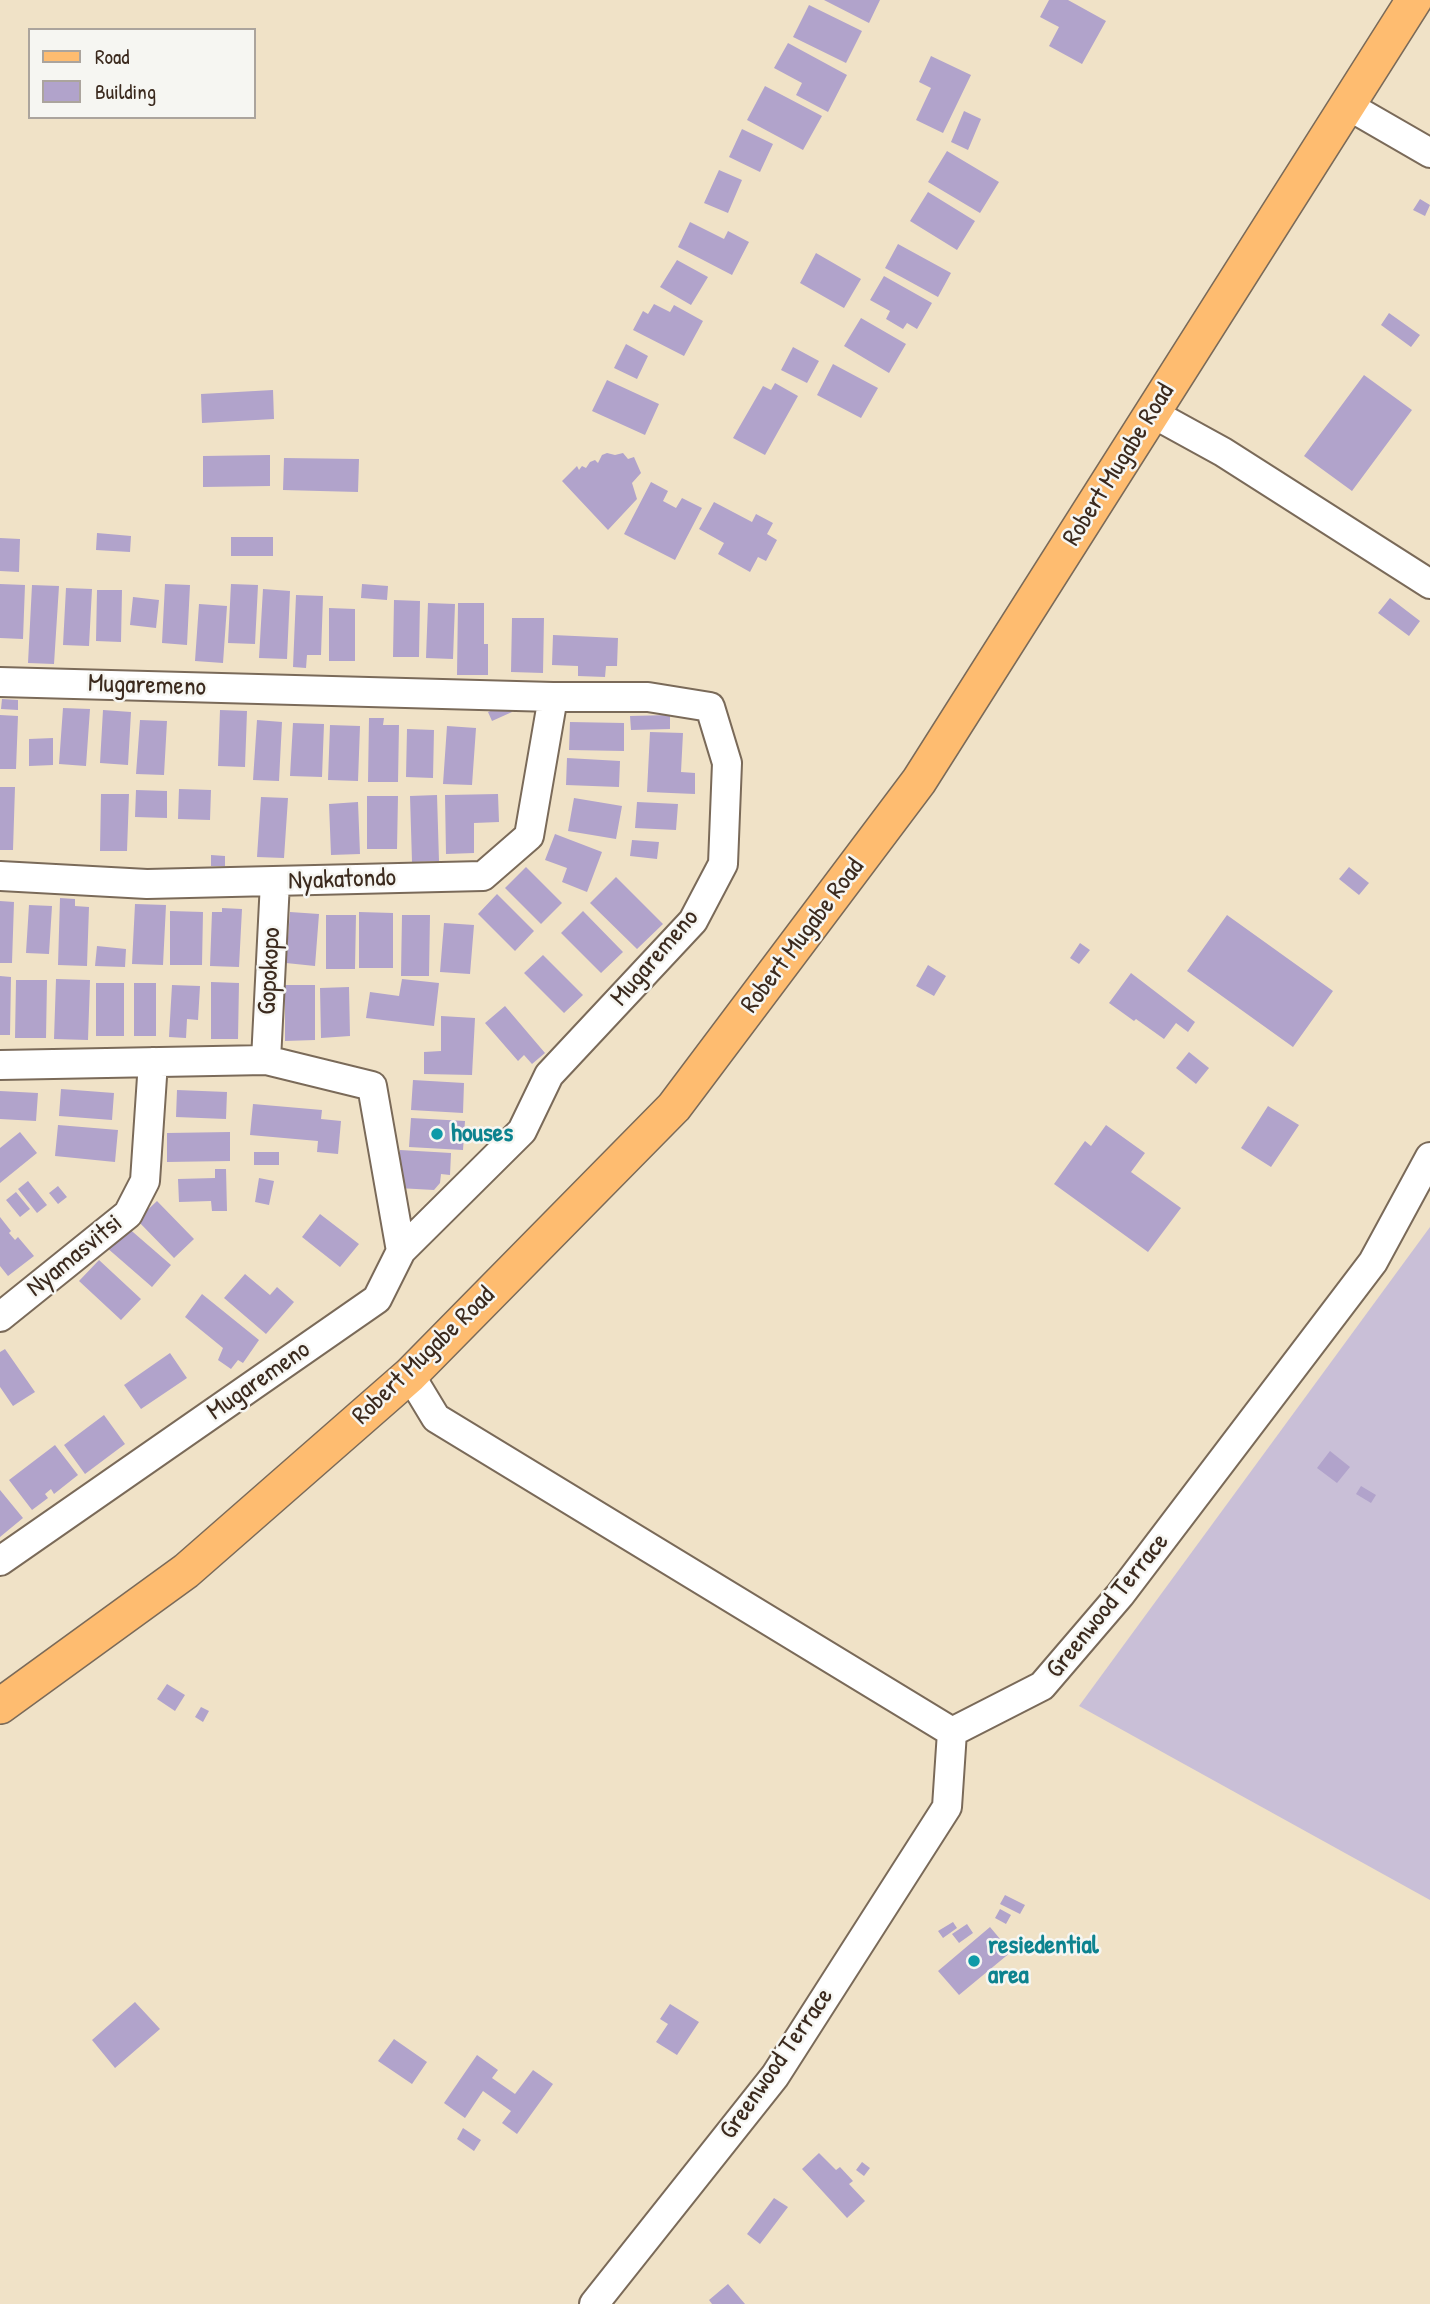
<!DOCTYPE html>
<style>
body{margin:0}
#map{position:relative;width:1430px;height:2304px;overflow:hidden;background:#f0e2c7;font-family:"Patrick Hand",sans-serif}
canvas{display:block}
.legend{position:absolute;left:28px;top:28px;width:228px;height:91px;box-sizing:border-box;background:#f6f6f2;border:2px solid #aba49d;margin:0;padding:9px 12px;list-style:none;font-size:21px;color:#3b2a1e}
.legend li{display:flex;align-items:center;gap:14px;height:35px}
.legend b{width:35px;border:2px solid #aba49d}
</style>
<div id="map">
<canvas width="1430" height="2304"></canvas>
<ul class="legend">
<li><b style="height:9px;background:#febc70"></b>Road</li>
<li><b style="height:19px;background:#b1a3cb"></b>Building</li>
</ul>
</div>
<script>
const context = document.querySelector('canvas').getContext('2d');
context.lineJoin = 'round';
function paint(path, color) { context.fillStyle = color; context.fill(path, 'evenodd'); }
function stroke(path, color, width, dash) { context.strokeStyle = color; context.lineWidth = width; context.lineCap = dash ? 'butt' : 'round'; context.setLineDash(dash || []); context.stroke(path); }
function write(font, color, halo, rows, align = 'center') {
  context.font = font + ' "Patrick Hand",sans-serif'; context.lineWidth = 5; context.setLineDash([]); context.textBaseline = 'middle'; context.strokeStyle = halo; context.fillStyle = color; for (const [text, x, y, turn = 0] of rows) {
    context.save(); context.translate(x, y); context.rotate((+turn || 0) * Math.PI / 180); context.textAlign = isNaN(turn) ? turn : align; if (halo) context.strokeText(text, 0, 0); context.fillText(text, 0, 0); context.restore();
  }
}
paint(new Path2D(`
 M 1430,1227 L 1430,1900 L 1079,1706 Z`), '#c9bfd7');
paint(new Path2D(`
 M 824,0 L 880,0 L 869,23 Z
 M 1049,0 L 1068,0 L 1106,21 L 1082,64 L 1049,46 L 1059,27 L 1040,17 Z
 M 809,5 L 862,31 L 846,63 L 793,37 Z
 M 788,43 L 847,75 L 828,112 L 796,95 L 802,83 L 774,68 Z
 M 931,56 L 971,75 L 943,133 L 916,120 L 931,88 L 919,82 Z
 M 765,86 L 822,116 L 803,150 L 747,120 Z
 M 964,111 L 981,119 L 968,150 L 951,142 Z
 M 742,129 L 773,144 L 760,172 L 729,157 Z
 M 947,151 L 999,182 L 980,213 L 928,182 Z
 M 719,170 L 742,180 L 728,213 L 704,203 Z
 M 928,192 L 975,221 L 957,250 L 910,221 Z
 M 1420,199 L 1430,205 L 1425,216 L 1413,210 Z
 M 690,222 L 724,239 L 728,231 L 749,242 L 732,275 L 678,247 Z
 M 898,244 L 951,273 L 938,297 L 885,268 Z
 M 816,253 L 861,279 L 844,308 L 800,283 Z
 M 677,260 L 708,277 L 691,305 L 660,287 Z
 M 884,276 L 932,303 L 917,329 L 907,323 L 903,329 L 886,319 L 890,311 L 870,300 Z
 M 654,304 L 670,312 L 674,305 L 703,321 L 684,356 L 633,330 L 643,311 L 648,314 Z
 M 1389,313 L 1420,335 L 1411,347 L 1381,325 Z
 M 861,318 L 906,344 L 889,373 L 844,346 Z
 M 626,344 L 648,356 L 637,379 L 614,368 Z
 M 793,347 L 819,361 L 807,383 L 781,370 Z
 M 833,364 L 878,388 L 861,418 L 817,395 Z
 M 1364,375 L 1412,410 L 1352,491 L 1304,456 Z
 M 607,380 L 659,404 L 645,435 L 592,411 Z
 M 775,383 L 798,396 L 765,455 L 733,438 L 763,386 L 771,390 Z
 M 273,390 L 274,419 L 202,423 L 201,394 Z
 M 607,453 L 615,455 L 623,453 L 628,459 L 634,457 L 641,473 L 632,483 L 637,499 L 608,530 L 562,481 L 577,466 L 579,470 L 582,466 L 586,468 L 590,462 L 595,460 L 598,463 L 602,455 Z
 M 270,455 L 270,486 L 203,487 L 203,456 Z
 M 284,458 L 359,459 L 358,492 L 283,490 Z
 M 651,482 L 668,491 L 663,501 L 676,508 L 682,498 L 702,508 L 675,560 L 624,534 Z
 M 714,502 L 752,522 L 756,514 L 773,523 L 767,534 L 777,540 L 766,561 L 758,557 L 750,572 L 718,554 L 724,543 L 699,529 Z
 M 97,533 L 131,536 L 130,552 L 96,550 Z
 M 231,537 L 273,537 L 273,556 L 231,556 Z
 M 0,538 L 20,539 L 19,572 L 0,571 Z
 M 0,584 L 25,585 L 23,639 L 0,638 Z
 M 165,584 L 190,585 L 187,645 L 162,643 Z
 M 231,584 L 258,585 L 255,644 L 228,643 Z
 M 362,584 L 388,586 L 387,600 L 361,598 Z
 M 32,585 L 59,586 L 54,664 L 28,663 Z
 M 66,588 L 92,589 L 89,646 L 63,645 Z
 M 263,589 L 290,591 L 287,659 L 259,658 Z
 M 97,590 L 122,590 L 121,642 L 96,641 Z
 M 296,595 L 323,596 L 321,655 L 307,655 L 306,668 L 293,667 Z
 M 133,597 L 159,600 L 156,628 L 130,625 Z
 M 1390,598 L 1420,621 L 1409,636 L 1378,613 Z
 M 394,600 L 420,601 L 419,657 L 393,657 Z
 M 428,603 L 455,604 L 453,659 L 426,658 Z
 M 458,603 L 484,603 L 484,644 L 488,644 L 488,675 L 457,675 Z
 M 199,604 L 227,606 L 223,663 L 195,661 Z
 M 329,608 L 355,609 L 355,661 L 329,661 Z
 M 512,618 L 544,618 L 543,673 L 511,672 Z
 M 553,635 L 618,638 L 617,666 L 606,666 L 605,677 L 578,676 L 578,666 L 552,665 Z
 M 2,699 L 18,700 L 18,710 L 1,709 Z
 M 508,703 L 512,712 L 492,721 L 488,712 Z
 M 63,708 L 90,709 L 86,766 L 59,764 Z
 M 103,710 L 131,712 L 128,765 L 100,763 Z
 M 220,710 L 247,711 L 245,767 L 218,766 Z
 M 0,715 L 18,716 L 16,769 L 0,769 Z
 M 670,715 L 670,729 L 631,730 L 630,716 Z
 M 369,718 L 384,718 L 383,725 L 399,725 L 398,782 L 368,782 Z
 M 140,720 L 167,721 L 164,775 L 136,774 Z
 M 257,720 L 282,722 L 279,781 L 253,780 Z
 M 570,722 L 624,723 L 624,751 L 569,750 Z
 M 293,723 L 324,724 L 322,777 L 290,776 Z
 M 330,725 L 360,726 L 358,781 L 328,780 Z
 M 447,726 L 476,728 L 472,785 L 443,784 Z
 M 407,729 L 434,730 L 433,778 L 406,777 Z
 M 650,732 L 683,733 L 681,772 L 695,773 L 695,794 L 647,792 Z
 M 53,738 L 53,765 L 29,766 L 29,739 Z
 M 567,758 L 620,761 L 619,787 L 566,785 Z
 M 0,787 L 15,787 L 13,850 L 0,850 Z
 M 179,789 L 211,790 L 210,820 L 178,819 Z
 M 136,790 L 167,791 L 167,818 L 135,817 Z
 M 101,794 L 129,794 L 127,851 L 100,851 Z
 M 498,794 L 499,822 L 474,823 L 474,853 L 446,854 L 445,795 Z
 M 437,795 L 439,861 L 412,862 L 410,796 Z
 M 367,796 L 398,796 L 397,849 L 367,849 Z
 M 261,797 L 288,798 L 284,858 L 257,857 Z
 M 574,798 L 622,806 L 616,839 L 568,831 Z
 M 358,802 L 360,854 L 331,855 L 329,804 Z
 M 637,802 L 678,804 L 676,830 L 635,828 Z
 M 555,834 L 602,852 L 587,892 L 562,882 L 567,868 L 545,860 Z
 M 632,840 L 659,842 L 657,859 L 630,856 Z
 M 211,855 L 225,856 L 225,866 L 211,866 Z
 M 526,867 L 562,903 L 541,924 L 505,888 Z
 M 1349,867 L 1369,883 L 1359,895 L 1339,879 Z
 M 616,877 L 663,924 L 637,949 L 590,903 Z
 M 497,894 L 534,931 L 515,951 L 478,914 Z
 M 60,898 L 75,899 L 75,906 L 89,907 L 87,966 L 58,965 Z
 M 0,901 L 14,902 L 12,963 L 0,963 Z
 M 135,904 L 166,905 L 163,965 L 132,964 Z
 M 29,905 L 52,906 L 49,954 L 26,953 Z
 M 222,908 L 242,909 L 239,967 L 210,966 L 212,912 L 222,912 Z
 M 170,911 L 203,912 L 202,965 L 170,965 Z
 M 583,911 L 623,952 L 601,973 L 561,933 Z
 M 290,912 L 319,914 L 315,966 L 286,963 Z
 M 359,912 L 393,913 L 393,968 L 359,968 Z
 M 326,915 L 356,915 L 355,969 L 326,969 Z
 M 402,915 L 430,915 L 429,976 L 401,976 Z
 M 1227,915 L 1333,991 L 1293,1047 L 1187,971 Z
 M 444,923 L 474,925 L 470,974 L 440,972 Z
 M 1080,943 L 1090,950 L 1079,964 L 1070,958 Z
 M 97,946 L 126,949 L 125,967 L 95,966 Z
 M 543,955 L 583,995 L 564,1013 L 524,973 Z
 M 928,965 L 946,976 L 934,996 L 916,986 Z
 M 1131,973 L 1195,1022 L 1188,1032 L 1176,1023 L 1164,1039 L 1136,1019 L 1134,1021 L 1109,1003 Z
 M 0,976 L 11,977 L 10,1035 L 0,1035 Z
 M 56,979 L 90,980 L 88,1040 L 54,1039 Z
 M 402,979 L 439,983 L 434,1026 L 366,1018 L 370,992 L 399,996 Z
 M 16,980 L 47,980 L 46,1038 L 15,1038 Z
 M 211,982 L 239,983 L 238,1039 L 211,1039 Z
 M 96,983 L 124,983 L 124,1036 L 96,1036 Z
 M 134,983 L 156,983 L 156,1036 L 134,1036 Z
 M 172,985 L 200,986 L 198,1020 L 187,1019 L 186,1038 L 169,1037 Z
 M 285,985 L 315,985 L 315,1040 L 285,1041 Z
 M 349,987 L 350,1036 L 321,1038 L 320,988 Z
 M 505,1006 L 545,1053 L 532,1064 L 524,1055 L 518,1061 L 485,1023 Z
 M 441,1016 L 475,1018 L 472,1075 L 424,1074 L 424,1052 L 441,1051 Z
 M 1189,1052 L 1209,1068 L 1196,1084 L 1176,1068 Z
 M 413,1080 L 464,1083 L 463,1113 L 411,1110 Z
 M 61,1089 L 114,1093 L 112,1120 L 59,1116 Z
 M 177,1090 L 227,1092 L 226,1119 L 176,1117 Z
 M 0,1091 L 38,1093 L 36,1121 L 0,1119 Z
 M 253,1104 L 322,1110 L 321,1119 L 341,1121 L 338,1154 L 317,1152 L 318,1141 L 250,1135 Z
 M 1268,1106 L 1299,1125 L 1271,1167 L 1241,1148 Z
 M 411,1118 L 465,1121 L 463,1150 L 409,1147 Z
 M 58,1125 L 118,1130 L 115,1162 L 55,1156 Z
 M 1106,1125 L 1145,1153 L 1131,1172 L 1181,1208 L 1148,1252 L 1054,1184 L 1085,1141 L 1091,1146 Z
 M 20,1132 L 37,1153 L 0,1183 L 0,1148 Z
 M 230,1132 L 230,1161 L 167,1162 L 167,1133 Z
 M 400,1150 L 451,1153 L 450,1175 L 441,1174 L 440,1183 L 434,1190 L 398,1188 Z
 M 254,1152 L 279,1152 L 279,1165 L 254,1165 Z
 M 215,1169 L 226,1169 L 227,1211 L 212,1211 L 211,1201 L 179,1202 L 178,1179 L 215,1178 Z
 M 259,1178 L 274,1181 L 269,1205 L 255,1202 Z
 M 28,1181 L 47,1205 L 37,1213 L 18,1189 Z
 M 58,1186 L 67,1197 L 58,1204 L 49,1193 Z
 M 16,1192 L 30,1209 L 20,1217 L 6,1200 Z
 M 157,1201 L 194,1239 L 174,1258 L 137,1220 Z
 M 320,1214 L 359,1244 L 340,1267 L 302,1237 Z
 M 0,1217 L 11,1231 L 9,1233 L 15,1240 L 18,1237 L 34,1256 L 8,1276 L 0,1266 Z
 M 126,1226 L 171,1265 L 152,1287 L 106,1247 Z
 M 99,1260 L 141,1299 L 121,1320 L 79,1281 Z
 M 245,1274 L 270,1295 L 277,1287 L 294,1302 L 266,1334 L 224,1298 Z
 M 202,1294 L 259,1340 L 243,1363 L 238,1360 L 231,1369 L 218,1360 L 223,1348 L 185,1317 Z
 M 5,1349 L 35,1392 L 13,1406 L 0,1387 L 0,1352 Z
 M 170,1353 L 187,1378 L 141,1409 L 124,1385 Z
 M 104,1415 L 125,1444 L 85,1474 L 64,1445 Z
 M 55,1445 L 78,1475 L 54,1494 L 51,1489 L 45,1494 L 48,1498 L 32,1510 L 9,1480 Z
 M 1330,1451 L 1350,1467 L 1337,1483 L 1317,1468 Z
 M 1361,1486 L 1376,1495 L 1371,1503 L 1356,1494 Z
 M 0,1490 L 23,1518 L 0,1537 Z
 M 167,1684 L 185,1695 L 175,1711 L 157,1699 Z
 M 201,1707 L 209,1711 L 203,1722 L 195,1717 Z
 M 1005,1895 L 1025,1905 L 1020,1914 L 1000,1904 Z
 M 1000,1909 L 1011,1915 L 1006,1924 L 995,1918 Z
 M 953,1922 L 957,1928 L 943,1938 L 938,1931 Z
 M 967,1924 L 973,1933 L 959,1943 L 952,1934 Z
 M 990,1927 L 1011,1952 L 959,1995 L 938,1971 Z
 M 135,2002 L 160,2029 L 115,2068 L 92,2040 Z
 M 670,2004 L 699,2022 L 677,2055 L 656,2042 L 668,2024 L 660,2019 Z
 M 394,2039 L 427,2062 L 412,2084 L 378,2061 Z
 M 477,2055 L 498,2070 L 492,2078 L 515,2094 L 533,2070 L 553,2084 L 517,2134 L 502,2123 L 511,2111 L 483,2091 L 465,2118 L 444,2103 Z
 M 463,2128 L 481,2140 L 474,2151 L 457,2139 Z
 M 819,2153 L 836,2170 L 840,2167 L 853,2181 L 849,2184 L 865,2201 L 847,2218 L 802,2169 Z
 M 862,2162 L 870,2168 L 864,2176 L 856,2170 Z
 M 774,2198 L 788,2207 L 760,2244 L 747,2234 Z
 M 728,2284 L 745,2304 L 712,2304 L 709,2300 Z`), '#b1a3cb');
const minor = new Path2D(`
 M 1347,105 L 1430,153
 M 1152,413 L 1223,452 L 1430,584
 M 0,682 L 553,697 L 648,697 L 710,707 L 727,763 L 723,864 L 693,921 L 549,1075 L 522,1131 L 401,1251 L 377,1299 L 0,1561
 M 0,876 L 147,884 L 483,876 L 529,836 L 553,697
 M 266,1060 L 275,882
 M 0,1065 L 266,1060 L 372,1086 L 401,1251
 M 0,1317 L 128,1214 L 145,1181 L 153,1062
 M 410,1375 L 436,1418 L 952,1732
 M 952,1732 L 1042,1686 L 1120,1595 L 1373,1262 L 1430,1157
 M 594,2304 L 775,2076 L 947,1807 L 952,1732`);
const major = new Path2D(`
 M 0,1706 L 186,1571 L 410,1375 L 674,1107 L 919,781 L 1414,0`);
stroke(minor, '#7a6a59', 32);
stroke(major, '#7a6a59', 38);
stroke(minor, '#fff', 28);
stroke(major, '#febc70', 35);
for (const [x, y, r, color] of [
 [437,1134,7,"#0f9aa8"],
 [974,1961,7,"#0f9aa8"]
]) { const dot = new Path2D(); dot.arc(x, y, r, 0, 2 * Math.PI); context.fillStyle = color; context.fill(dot); stroke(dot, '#f6f6f2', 2.5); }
write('26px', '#3b2a1e', '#f6f6f2', [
 ["Robert Mugabe Road",1119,465,-58],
 ["Mugaremeno",147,686,2],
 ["Nyakatondo",342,880,-2],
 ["Robert Mugabe Road",803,936,-53],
 ["Mugaremeno",655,958,-49],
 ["Gopokopo",270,971,-87],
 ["Nyamasvitsi",75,1256,-39],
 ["Robert Mugabe Road",424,1356,-44],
 ["Mugaremeno",259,1381,-35],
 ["Greenwood Terrace",1108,1606,-51],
 ["Greenwood Terrace",777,2064,-55]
]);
write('bold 26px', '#0d838f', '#f6f6f2', [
 ["houses",451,1134],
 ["resiedential",988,1946],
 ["area",988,1976]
], 'left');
</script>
